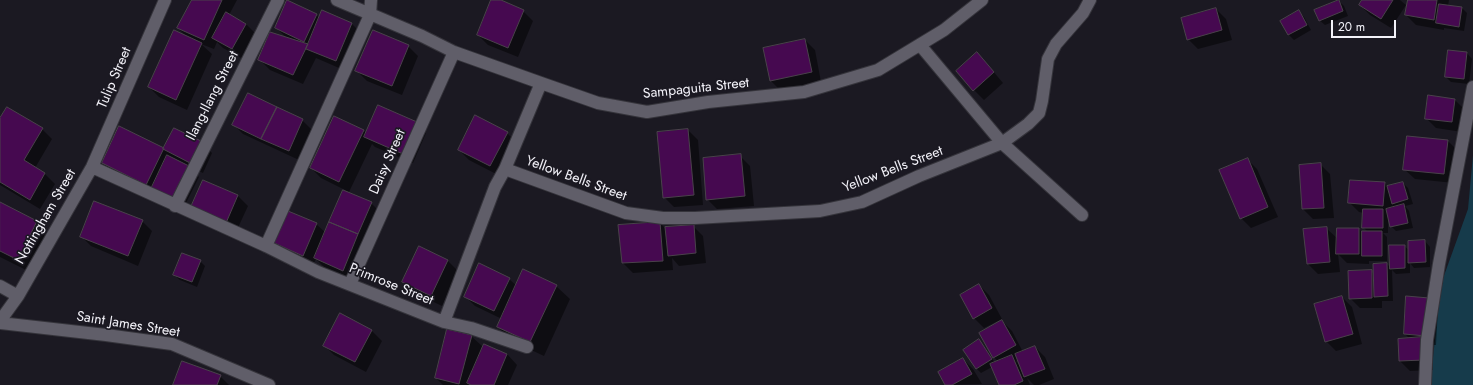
<!DOCTYPE html>
<style>
body{margin:0}
#map{position:relative;width:1473px;height:385px;overflow:hidden;background:#1b1922;font-family:Jost,sans-serif}
canvas{display:block}
.scale{position:absolute;left:1331px;top:20px;width:65px;height:18px;box-sizing:border-box;border:2px solid #f3f2f9;border-top:0;padding-left:5px;font-size:12px;line-height:14px;white-space:nowrap;color:#f3f2f9;-webkit-text-stroke:3px #1b1922;paint-order:stroke}
</style>
<div id="map">
<canvas width="1473" height="385"></canvas>
<div class="scale">20 m</div>
</div>
<script>
const context = document.querySelector('canvas').getContext('2d');
context.lineJoin = 'round';
function paint(path, color) { context.fillStyle = color; context.fill(path, 'evenodd'); }
function stroke(path, color, width, dash) { context.strokeStyle = color; context.lineWidth = width; context.lineCap = dash ? 'butt' : 'round'; context.setLineDash(dash || []); context.stroke(path); }
function write(font, color, halo, rows, align = 'center') {
  context.font = font + ' Jost,sans-serif'; context.lineWidth = 3.5; context.setLineDash([]); context.textBaseline = 'middle'; context.strokeStyle = halo; context.fillStyle = color; for (const [text, x, y, turn = 0] of rows) {
    context.save(); context.translate(x, y); context.rotate((+turn || 0) * Math.PI / 180); context.textAlign = isNaN(turn) ? turn : align; if (halo) context.strokeText(text, 0, 0); context.fillText(text, 0, 0); context.restore();
  }
}
paint(new Path2D(`
 M 1473,155 L 1473,385 L 1430,385 L 1441,284 L 1468,209 Z`), '#163b4b');
paint(new Path2D(`
 M 193,0 L 237,0 L 229,15 L 246,24 L 256,34 L 243,59 L 223,48 L 217,42 L 214,49 L 201,44 L 212,54 L 187,110 L 159,97 L 149,87 L 188,38 L 178,28 Z
 M 492,0 L 498,0 L 523,11 L 533,21 L 518,57 L 488,45 L 478,35 Z
 M 1363,0 L 1400,0 L 1406,5 L 1391,28 L 1370,15 L 1360,5 Z
 M 1409,0 L 1449,0 L 1448,6 L 1462,8 L 1467,13 L 1464,31 L 1444,28 L 1444,30 L 1416,25 L 1406,15 Z
 M 1339,1 L 1344,6 L 1348,16 L 1325,25 L 1319,20 Z
 M 1216,9 L 1226,19 L 1232,40 L 1198,49 L 1188,39 Z
 M 322,12 L 352,24 L 362,34 L 346,71 L 316,58 L 303,84 L 270,70 L 260,60 L 287,38 L 276,28 L 316,15 L 320,18 Z
 M 1299,12 L 1304,17 L 1311,30 L 1294,40 L 1288,34 Z
 M 805,40 L 815,50 L 821,82 L 781,91 L 770,80 Z
 M 408,46 L 418,56 L 402,95 L 367,81 L 357,71 Z
 M 1467,53 L 1472,59 L 1469,84 L 1451,82 L 1446,77 Z
 M 987,64 L 1003,83 L 984,100 L 974,90 Z
 M 1428,96 L 1455,100 L 1465,110 L 1462,132 L 1436,128 L 1426,118 Z
 M 0,120 L 42,129 L 52,139 L 35,168 L 45,174 L 55,184 L 40,209 L 0,185 Z
 M 302,120 L 312,130 L 299,160 L 243,134 L 233,124 Z
 M 416,122 L 426,133 L 413,163 L 375,147 L 372,144 L 349,192 L 321,178 L 311,168 L 363,130 L 367,134 Z
 M 174,129 L 202,143 L 212,153 L 203,173 L 188,166 L 199,177 L 183,209 L 113,173 L 103,163 L 163,149 L 164,150 Z
 M 688,130 L 698,140 L 703,205 L 674,207 L 664,197 Z
 M 507,133 L 517,143 L 500,176 L 469,160 L 459,150 Z
 M 1448,141 L 1458,151 L 1454,183 L 1415,179 L 1404,169 Z
 M 740,156 L 750,166 L 754,206 L 717,209 L 707,199 Z
 M 1247,159 L 1257,169 L 1278,217 L 1251,228 L 1241,218 Z
 M 1320,164 L 1330,174 L 1334,218 L 1313,219 L 1303,209 L 1300,166 Z
 M 203,181 L 238,196 L 248,206 L 236,232 L 202,217 Z
 M 1385,183 L 1388,187 L 1403,183 L 1408,188 L 1413,204 L 1405,206 L 1409,211 L 1413,228 L 1396,231 L 1391,226 L 1388,215 L 1388,233 L 1383,233 L 1387,237 L 1387,261 L 1369,261 L 1369,264 L 1347,263 L 1338,254 L 1340,272 L 1318,274 L 1308,264 L 1326,228 L 1338,239 L 1359,229 L 1363,233 L 1368,232 L 1363,227 L 1364,213 L 1359,212 L 1349,202 Z
 M 0,203 L 36,222 L 50,235 L 32,273 L 0,257 Z
 M 371,203 L 381,213 L 353,280 L 325,268 L 316,259 L 313,265 L 285,253 L 275,243 L 316,224 L 326,233 Z
 M 142,221 L 152,231 L 138,266 L 91,246 L 81,236 Z
 M 660,223 L 665,228 L 693,226 L 703,236 L 706,263 L 679,266 L 672,258 L 673,270 L 633,273 L 623,263 L 620,226 Z
 M 1425,241 L 1430,247 L 1430,267 L 1414,268 L 1410,263 L 1410,273 L 1396,274 L 1392,270 L 1393,301 L 1382,301 L 1382,308 L 1360,308 L 1350,298 L 1371,271 L 1374,275 L 1387,264 L 1391,268 L 1404,246 L 1409,250 Z
 M 419,248 L 448,261 L 458,271 L 442,306 L 413,292 L 403,282 Z
 M 200,261 L 205,266 L 197,287 L 180,280 L 174,275 Z
 M 509,279 L 517,286 L 556,286 L 570,299 L 544,356 L 512,341 L 498,327 L 502,319 L 475,306 L 465,296 Z
 M 979,285 L 989,295 L 1002,319 L 984,328 L 974,318 Z
 M 1342,297 L 1352,307 L 1362,344 L 1336,351 L 1326,341 Z
 M 1428,299 L 1438,309 L 1436,345 L 1428,345 L 1432,348 L 1433,370 L 1410,371 L 1400,361 L 1410,339 L 1405,334 Z
 M 340,315 L 372,331 L 382,341 L 366,372 L 334,355 L 324,345 Z
 M 1002,321 L 1012,331 L 1023,352 L 1035,347 L 1045,357 L 1054,379 L 1039,385 L 1034,385 L 1027,378 L 1030,385 L 1000,385 L 992,367 L 981,373 L 976,368 L 978,340 L 984,346 L 995,363 L 998,362 L 994,357 ZM 1018,359 L 1021,366 L 1016,361 Z
 M 471,336 L 482,346 L 480,353 L 507,354 L 517,365 L 508,385 L 443,385 L 436,378 Z
 M 963,359 L 973,369 L 982,384 L 946,385 Z
 M 220,376 L 229,385 L 174,385 Z`), '#0007');
const building = new Path2D(`
 M 192,0 L 222,0 L 204,40 L 177,28 Z
 M 287,0 L 317,14 L 304,42 L 275,28 Z
 M 491,0 L 501,0 L 524,10 L 508,48 L 477,35 Z
 M 1339,0 L 1343,11 L 1319,21 L 1314,10 Z
 M 1362,0 L 1393,0 L 1381,19 L 1359,5 Z
 M 1408,0 L 1437,0 L 1434,20 L 1405,15 Z
 M 1439,4 L 1462,7 L 1459,27 L 1436,23 Z
 M 1216,8 L 1222,30 L 1187,40 L 1181,18 Z
 M 322,10 L 352,23 L 336,61 L 306,49 Z
 M 1299,10 L 1307,25 L 1288,35 L 1280,21 Z
 M 226,12 L 246,24 L 232,49 L 212,38 Z
 M 174,30 L 202,43 L 176,100 L 148,87 Z
 M 373,30 L 409,45 L 392,86 L 355,71 Z
 M 270,32 L 308,44 L 293,75 L 258,60 Z
 M 805,39 L 812,72 L 770,81 L 763,48 Z
 M 1448,50 L 1467,52 L 1464,79 L 1445,77 Z
 M 977,52 L 994,72 L 973,91 L 956,71 Z
 M 248,93 L 277,107 L 261,139 L 232,125 Z
 M 1428,95 L 1455,99 L 1452,122 L 1425,119 Z
 M 378,105 L 417,122 L 403,154 L 364,137 Z
 M 7,107 L 43,128 L 24,160 L 45,173 L 30,200 L 0,182 L 0,118 Z
 M 277,107 L 303,119 L 289,151 L 261,139 Z
 M 475,115 L 508,132 L 490,166 L 458,150 Z
 M 334,116 L 364,130 L 339,182 L 310,168 Z
 M 119,126 L 164,148 L 146,185 L 102,163 Z
 M 174,128 L 203,142 L 192,164 L 163,149 Z
 M 688,129 L 694,195 L 663,198 L 657,132 Z
 M 1407,136 L 1448,140 L 1444,174 L 1403,170 Z
 M 741,154 L 745,196 L 706,200 L 703,158 Z
 M 167,155 L 189,166 L 173,200 L 151,189 Z
 M 1248,158 L 1268,207 L 1240,219 L 1219,170 Z
 M 1321,163 L 1324,208 L 1302,209 L 1299,165 Z
 M 203,180 L 238,195 L 226,223 L 191,207 Z
 M 1350,180 L 1385,182 L 1383,206 L 1348,203 Z
 M 1403,182 L 1408,199 L 1392,204 L 1387,186 Z
 M 343,190 L 372,202 L 358,234 L 329,222 Z
 M 94,201 L 143,220 L 128,256 L 80,237 Z
 M 0,202 L 37,221 L 18,260 L 0,251 Z
 M 1404,204 L 1408,223 L 1390,227 L 1386,209 Z
 M 1363,209 L 1383,209 L 1383,228 L 1362,228 Z
 M 288,211 L 317,223 L 303,256 L 274,243 Z
 M 329,222 L 358,234 L 343,271 L 314,258 Z
 M 660,222 L 663,261 L 622,263 L 618,225 Z
 M 694,225 L 696,253 L 668,256 L 665,227 Z
 M 1327,227 L 1330,262 L 1307,264 L 1303,229 Z
 M 1337,228 L 1359,228 L 1359,254 L 1336,254 Z
 M 1362,231 L 1382,231 L 1382,256 L 1362,256 Z
 M 1425,240 L 1426,262 L 1408,263 L 1408,241 Z
 M 1389,245 L 1405,245 L 1405,268 L 1390,269 Z
 M 419,246 L 448,260 L 431,296 L 402,282 Z
 M 182,253 L 201,260 L 192,282 L 173,275 Z
 M 479,263 L 510,278 L 494,311 L 464,297 Z
 M 1387,263 L 1388,296 L 1374,297 L 1373,264 Z
 M 523,269 L 557,285 L 530,342 L 497,327 Z
 M 1372,270 L 1372,298 L 1349,299 L 1348,271 Z
 M 979,284 L 992,308 L 973,319 L 960,295 Z
 M 1342,296 L 1353,334 L 1325,342 L 1314,304 Z
 M 1406,296 L 1429,298 L 1426,336 L 1404,334 Z
 M 340,313 L 372,330 L 355,362 L 323,346 Z
 M 1002,320 L 1016,345 L 993,358 L 979,333 Z
 M 447,329 L 472,335 L 459,384 L 435,378 Z
 M 1422,337 L 1424,360 L 1399,361 L 1398,339 Z
 M 979,339 L 992,359 L 976,369 L 963,350 Z
 M 484,344 L 507,354 L 494,385 L 471,385 L 467,383 Z
 M 1035,346 L 1045,369 L 1024,377 L 1015,354 Z
 M 1012,355 L 1023,381 L 1014,385 L 999,385 L 990,364 Z
 M 963,358 L 972,374 L 952,385 L 945,385 L 938,372 Z
 M 182,361 L 221,375 L 217,385 L 173,385 Z`);
paint(building, '#460950');
stroke(building, '#4a424b', 1);
const minor = new Path2D(`
 M 337,0 L 422,36 L 454,52 L 541,83 L 598,103 L 647,112 L 708,102 L 804,92 L 878,70 L 944,30 L 982,0
 M 920,45 L 1002,143 L 1082,215
 M 92,167 L 266,246 L 318,272 L 444,322 L 471,328 L 527,347
 M 505,169 L 626,213 L 663,218 L 695,218 L 820,211 L 862,202 L 919,176 L 1002,143 L 1028,124 L 1039,113 L 1042,101 L 1048,59 L 1056,44 L 1083,13 L 1090,0
 M 175,206 L 278,0
 M 266,246 L 370,15 L 371,0
 M 350,284 L 454,52
 M 0,286 L 18,296
 M 0,321 L 18,296 L 92,167 L 165,0
 M 444,322 L 495,187 L 505,169 L 541,83
 M 0,323 L 106,335 L 172,344 L 269,385
 M 1425,385 L 1427,340 L 1439,264 L 1473,87`);
stroke(minor, '#35343b', 14);
stroke(minor, '#605e69', 12);
write('14px', '#f3f2f9', '#1b1922', [
 ["Tulip Street",115,78,-67],
 ["Sampaguita Street",696,89,-6],
 ["Ilang-Ilang Street",213,96,-63],
 ["Daisy Street",388,162,-66],
 ["Yellow Bells Street",893,170,-21],
 ["Yellow Bells Street",576,179,20],
 ["Nottingham Street",46,217,-60],
 ["Primrose Street",391,285,22],
 ["Saint James Street",128,325,9]
]);
</script>
